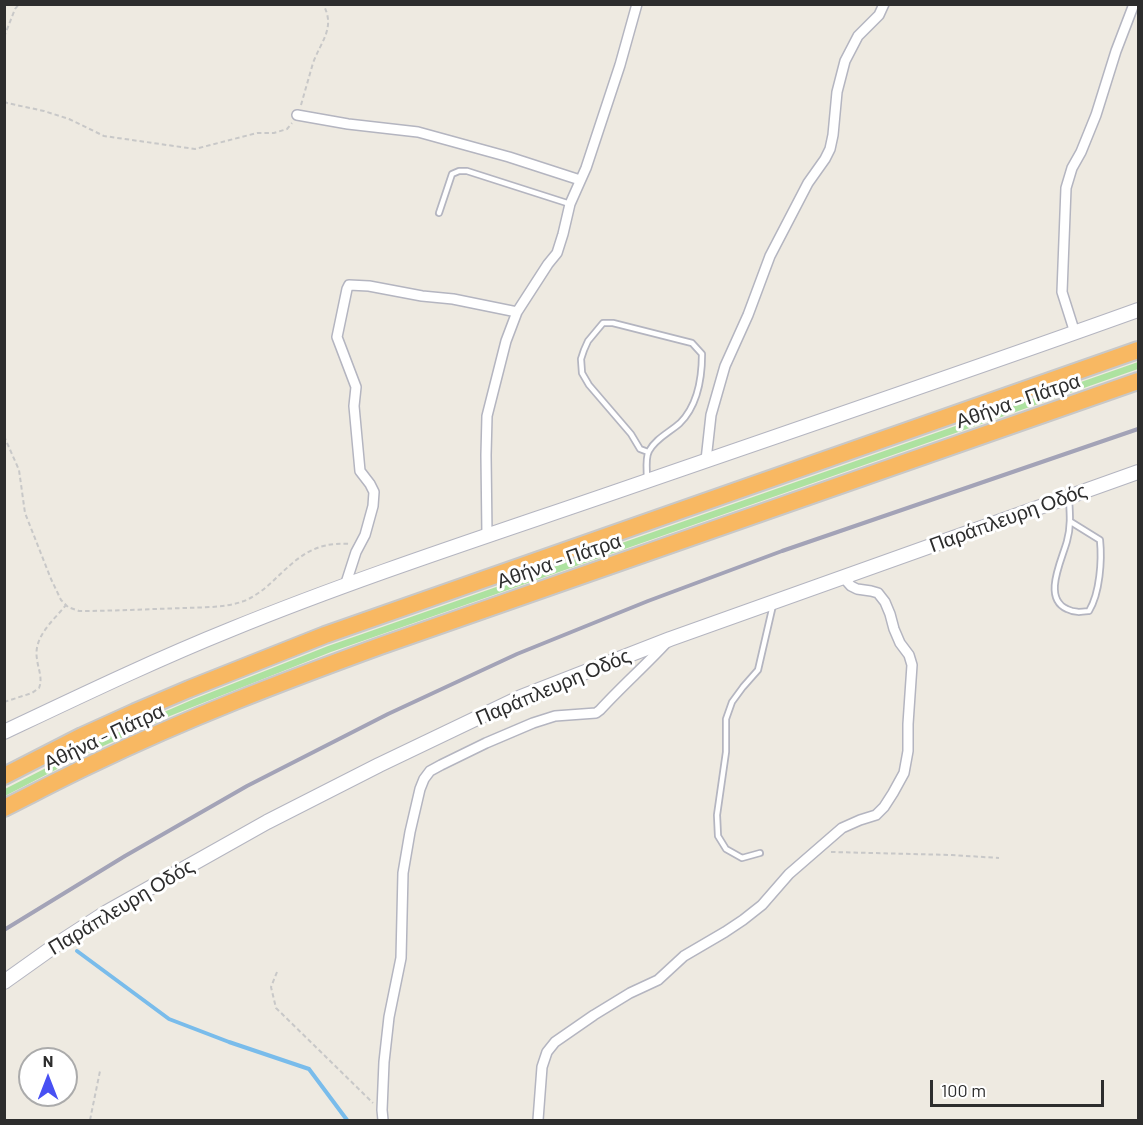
<!DOCTYPE html>
<meta charset="utf-8">
<style>
body{margin:0}
#map{position:relative;width:1143px;height:1125px;overflow:hidden;background:#eeeae1;font-family:Barlow,sans-serif}
canvas{display:block}
.frame{position:absolute;inset:0;border:6px solid #2d2d2d;pointer-events:none}
.north{position:absolute;left:18px;top:1047px;width:60px;height:60px;box-sizing:border-box;background:#fff;border:2px solid #ababab;border-radius:50%;rotate:0deg;font-size:16px;font-weight:700;line-height:24px;text-align:center;color:#2d2d2d}
.north::after{content:'';display:block;margin:auto;width:21px;height:27px;background:#4850f3;clip-path:polygon(50% 0,100% 100%,50% 72%,0 100%)}
.scale{position:absolute;left:930px;top:1080px;width:174px;height:27px;box-sizing:border-box;border:3px solid #2d2d2d;border-top:0;padding-left:8px;font-size:18px;line-height:21px;white-space:nowrap;color:#2d2d2d;-webkit-text-stroke:4px #fff;paint-order:stroke}
</style>
<div id="map">
<canvas width="1143" height="1125"></canvas>
<div class="frame"></div>
<div class="north">N</div>
<div class="scale">100 m</div>
</div>
<script>
const context = document.querySelector('canvas').getContext('2d');
context.lineJoin = 'round';
function paint(path, color) { context.fillStyle = color; context.fill(path, 'evenodd'); }
function stroke(path, color, width, dash) { context.strokeStyle = color; context.lineWidth = width; context.lineCap = dash ? 'butt' : 'round'; context.setLineDash(dash || []); context.stroke(path); }
function write(font, color, halo, rows, align = 'center') {
  context.font = font + ' Barlow,sans-serif'; context.lineWidth = 6; context.setLineDash([]); context.textBaseline = 'middle'; context.strokeStyle = halo; context.fillStyle = color; for (const [text, x, y, turn = 0] of rows) {
    context.save(); context.translate(x, y); context.rotate((+turn || 0) * Math.PI / 180); context.textAlign = isNaN(turn) ? turn : align; if (halo) context.strokeText(text, 0, 0); context.fillText(text, 0, 0); context.restore();
  }
}
paint(new Path2D(`
 M 1138,362 L 1138,369 L 331,652 L 170,716 L 90,752 L 5,796 L 5,789 L 87,747 L 141,722 L 194,699 L 328,646 Z`), '#ade2a0');
stroke(new Path2D(`
 M 77,951 L 169,1019 L 229,1042 L 309,1069 L 347,1120`), '#79bceb', 4);
const lane = new Path2D(`
 M 439,213 L 452,174 L 459,171 L 467,171 L 570,204
 M 647,479 C 647,471 645,458 649,451 C 655,439 670,432 680,423 C 698,405 702,378 702,354 L 692,343 L 613,323 L 603,323 L 588,341 L 584,350 L 581,359 L 582,373 L 589,385 L 631,434 L 640,449 L 648,452
 M 1069,499 C 1070,514 1071,527 1067,541 C 1062,560 1042,598 1067,609 C 1075,613 1081,612 1089,611 C 1100,593 1102,560 1100,540 L 1071,522
 M 760,853 L 742,858 L 726,849 L 718,836 L 717,815 L 726,752 L 726,719 L 732,702 L 743,687 L 758,670 L 773,605`);
const street = new Path2D(`
 M 297,115 L 348,124 L 418,132 L 509,157 L 580,180
 M 1075,333 L 1062,292 L 1066,188 L 1072,168 L 1081,152 L 1096,115 L 1116,51 L 1134,4
 M 706,460 L 711,415 L 725,366 L 748,315 L 770,256 L 808,183 L 825,159 L 830,149 L 833,135 L 837,92 L 845,61 L 858,36 L 879,15 L 884,4
 M 487,535 L 486,455 L 487,416 L 506,341 L 517,312 L 548,264 L 557,253 L 563,234 L 570,204 L 586,168 L 620,65 L 637,4
 M 345,586 L 356,552 L 365,535 L 373,506 L 374,492 L 370,484 L 360,471 L 354,406 L 356,387 L 337,337 L 347,289 L 349,285 L 369,286 L 422,296 L 453,299 L 517,312
 M 383,1120 L 382,1110 L 384,1062 L 389,1017 L 401,958 L 403,873 L 410,832 L 420,789 L 424,779 L 430,771 L 441,765 L 486,743 L 533,723 L 555,716 L 596,713 L 600,710 C 622,686 646,665 668,641
 M 538,1120 L 542,1067 L 547,1052 L 555,1042 L 594,1015 L 630,993 L 658,980 L 684,956 L 725,932 L 743,920 L 762,905 L 789,874 L 842,828 L 860,820 L 876,815 L 884,807 L 893,793 L 904,773 L 908,751 L 908,724 L 912,665 L 909,655 L 900,643 L 894,629 L 890,614 L 885,602 L 878,593 L 871,591 L 857,589 L 851,586 L 843,577`);
const secondary = new Path2D(`
 M 4,732 C 80,696 155,660 232,629 C 367,574 506,530 644,482 C 809,425 974,369 1138,310
 M 4,982 L 56,945 L 107,912 L 267,822 L 379,765 L 521,697 L 670,639 L 1138,472`);
const highway = new Path2D(`
 M 4,776 L 82,736 L 135,712 L 189,689 L 325,635 L 1138,350
 M 4,808 C 34,793 64,777 94,763 C 187,718 284,681 380,646 L 1138,381`);
stroke(lane, '#b4b5c0', 8);
stroke(street, '#b4b5c0', 12);
stroke(secondary, '#b4b5c0', 16);
stroke(highway, '#c8c8c8', 20);
stroke(new Path2D(`
 M 4,37 L 15,9 L 19,4
 M 4,101 L 7,103 L 44,111 L 69,119 L 104,136 L 195,149 L 257,133 L 274,133 L 287,129 L 292,123
 M 301,105 C 305,91 309,77 313,63 C 321,41 336,28 323,4
 M 4,436 L 19,470 L 25,513 L 51,579 L 61,600 L 68,607 L 79,611 C 114,611 149,609 185,608 C 204,607 225,608 244,601 C 254,597 263,590 271,583 C 296,559 313,541 350,544
 M 4,702 L 32,693 L 39,688 C 43,678 38,669 37,659 C 33,637 53,621 66,605
 M 831,852 L 952,855 L 999,858
 M 277,972 L 271,987 L 276,1008 L 373,1103
 M 90,1120 L 100,1071`), '#c8c8c8', 2, [4.5, 3]);
stroke(lane, '#fff', 4.5);
stroke(street, '#fff', 9);
stroke(secondary, '#fff', 14);
stroke(highway, '#f8b862', 16);
stroke(new Path2D(`
 M 4,930 L 125,856 L 247,786 L 388,714 L 517,654 L 648,601 L 782,551 L 1138,429`), '#a3a3b7', 4);
write('20px', '#2d2d2d', '#fff', [
 ["Αθήνα - Πάτρα",1018,401,-19],
 ["Παράπλευρη Οδός",1008,518,-20],
 ["Αθήνα - Πάτρα",559,561,-19],
 ["Παράπλευρη Οδός",553,687,-23],
 ["Αθήνα - Πάτρα",104,737,-25],
 ["Παράπλευρη Οδός",121,907,-31]
]);
</script>
